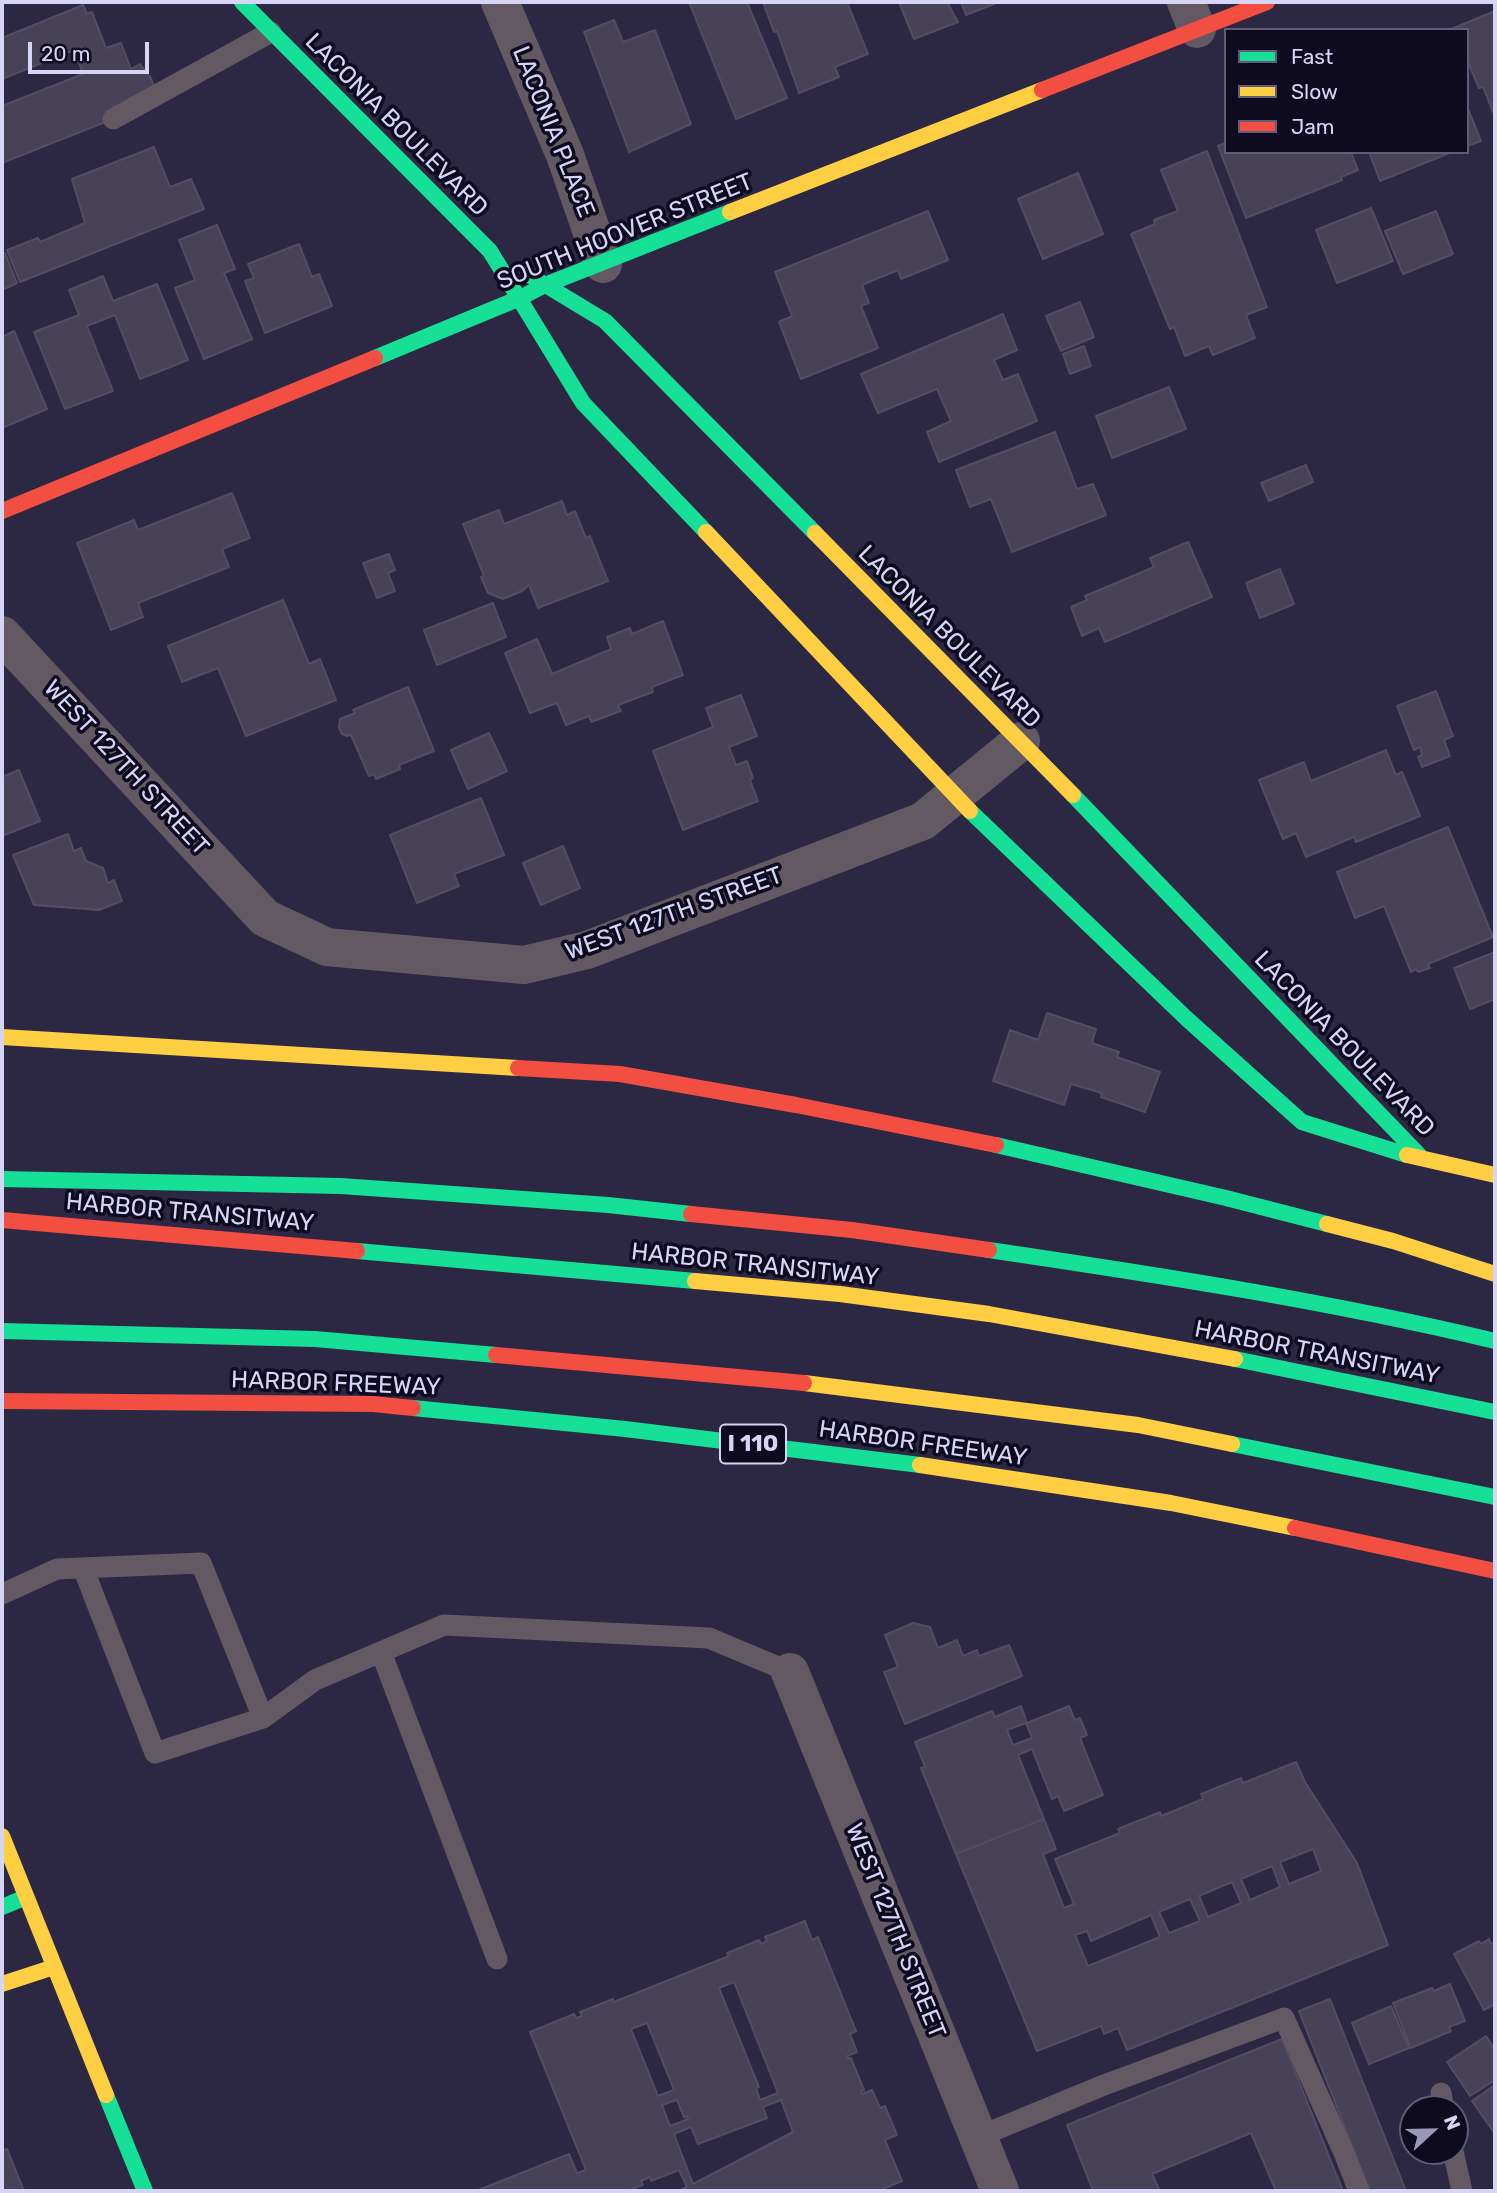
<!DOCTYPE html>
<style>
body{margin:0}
#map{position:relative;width:1497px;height:2193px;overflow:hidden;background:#2c2743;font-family:Rubik,sans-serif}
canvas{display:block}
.frame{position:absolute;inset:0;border:4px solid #d6d5f6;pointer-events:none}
.legend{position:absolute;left:1224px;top:28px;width:245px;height:126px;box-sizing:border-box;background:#0e0b21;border:2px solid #5e5c76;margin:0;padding:9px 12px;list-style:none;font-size:21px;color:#d6d5f6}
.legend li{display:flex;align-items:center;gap:14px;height:35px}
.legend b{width:35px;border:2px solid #5e5c76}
.north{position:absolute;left:1399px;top:2095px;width:70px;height:70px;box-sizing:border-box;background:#0e0b21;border:2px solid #5e5c76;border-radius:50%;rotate:68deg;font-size:19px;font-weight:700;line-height:28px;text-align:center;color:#d6d5f6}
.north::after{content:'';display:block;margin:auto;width:24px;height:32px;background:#9a98b7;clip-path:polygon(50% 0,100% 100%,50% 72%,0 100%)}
.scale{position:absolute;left:28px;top:42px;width:121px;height:32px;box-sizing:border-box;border:4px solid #d6d5f6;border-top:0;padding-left:9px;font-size:21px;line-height:24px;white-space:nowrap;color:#d6d5f6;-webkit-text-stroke:5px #0e0b21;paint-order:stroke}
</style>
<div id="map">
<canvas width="1497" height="2193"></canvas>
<div class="frame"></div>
<ul class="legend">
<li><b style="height:9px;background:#16e098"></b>Fast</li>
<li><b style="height:9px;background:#ffcf43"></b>Slow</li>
<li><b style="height:9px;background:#f24e42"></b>Jam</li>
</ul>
<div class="north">N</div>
<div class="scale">20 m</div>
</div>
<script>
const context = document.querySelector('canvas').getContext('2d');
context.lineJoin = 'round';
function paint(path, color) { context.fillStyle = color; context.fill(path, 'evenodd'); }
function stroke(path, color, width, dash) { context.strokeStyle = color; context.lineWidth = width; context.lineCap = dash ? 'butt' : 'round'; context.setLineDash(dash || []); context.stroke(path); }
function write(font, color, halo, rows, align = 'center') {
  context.font = font + ' Rubik,sans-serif'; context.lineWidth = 7; context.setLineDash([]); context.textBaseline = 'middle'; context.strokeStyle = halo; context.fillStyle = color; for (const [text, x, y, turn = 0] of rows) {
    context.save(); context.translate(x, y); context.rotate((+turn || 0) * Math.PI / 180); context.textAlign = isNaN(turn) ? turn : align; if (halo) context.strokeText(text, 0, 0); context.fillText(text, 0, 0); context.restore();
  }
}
const building = new Path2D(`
 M 689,2 L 747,2 L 787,98 L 736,119 Z
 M 763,2 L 847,2 L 868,54 L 835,67 L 839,77 L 799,93 L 777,31 L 774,32 Z
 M 899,2 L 947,2 L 958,22 L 914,39 Z
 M 961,2 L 999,2 L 966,15 Z
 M 83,5 L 87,14 L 92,12 L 106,48 L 121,43 L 131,69 L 140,64 L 151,78 L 154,88 L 113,119 L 2,163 L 2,106 L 83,74 L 74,50 L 2,79 L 2,38 Z
 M 1495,11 L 1495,111 L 1493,112 L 1483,87 L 1479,88 L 1467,60 L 1467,30 L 1449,30 Z
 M 614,20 L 623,42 L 655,30 L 691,124 L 629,152 L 584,32 Z
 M 1467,106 L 1481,141 L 1467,146 Z
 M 1226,143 L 1226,152 L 1351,152 L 1358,170 L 1341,177 L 1342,180 L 1246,218 L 1218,146 Z
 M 154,147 L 170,187 L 191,179 L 204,209 L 20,282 L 7,250 L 38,238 L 40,242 L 85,223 L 72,179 Z
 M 1207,151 L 1267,307 L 1246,315 L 1255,338 L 1213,355 L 1209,346 L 1185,356 L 1174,327 L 1170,329 L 1131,234 L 1155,224 L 1154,220 L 1178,211 L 1161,170 Z
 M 1369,152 L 1452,152 L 1380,181 Z
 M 1078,173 L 1103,234 L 1043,259 L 1018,199 Z
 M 1371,208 L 1393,261 L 1337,283 L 1316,230 Z
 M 928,211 L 948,260 L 901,279 L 898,270 L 862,285 L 869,303 L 861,306 L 878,348 L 801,379 L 779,322 L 792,316 L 775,272 Z
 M 1436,211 L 1453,254 L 1403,274 L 1385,231 Z
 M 217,225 L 235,269 L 224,273 L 252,339 L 204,359 L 175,288 L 195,280 L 179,240 Z
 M 299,244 L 312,277 L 319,274 L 332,306 L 265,333 L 245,281 L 254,278 L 248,264 Z
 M 5,253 L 17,283 L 2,290 L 2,255 Z
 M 103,276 L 113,301 L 157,284 L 188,360 L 140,379 L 115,315 L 87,326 L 113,391 L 65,409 L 34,332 L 79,315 L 69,290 Z
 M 1080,302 L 1094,337 L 1061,351 L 1046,316 Z
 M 1003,314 L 1017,350 L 994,360 L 1003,380 L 1018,374 L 1037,421 L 939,462 L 927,432 L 951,421 L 937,389 L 878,413 L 861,374 Z
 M 14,331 L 47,409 L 2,428 L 2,337 Z
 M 1084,346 L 1091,366 L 1070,374 L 1063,354 Z
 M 1169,387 L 1186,429 L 1112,458 L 1096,416 Z
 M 1055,432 L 1077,489 L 1093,484 L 1106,515 L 1012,552 L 991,499 L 970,507 L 956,470 Z
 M 1306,465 L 1313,482 L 1269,501 L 1261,483 Z
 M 232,493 L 250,538 L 222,549 L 229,567 L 138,603 L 143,617 L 111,630 L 77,543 L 134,520 L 138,530 Z
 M 562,501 L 567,515 L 575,511 L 586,538 L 590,536 L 608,581 L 538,608 L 529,585 L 522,591 L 503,599 L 488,593 L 481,577 L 484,576 L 463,524 L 499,510 L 504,524 Z
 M 1188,542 L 1212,597 L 1105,642 L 1099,628 L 1082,636 L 1071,607 L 1087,600 L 1085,596 L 1154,567 L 1150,558 Z
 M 389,554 L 395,570 L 388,573 L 395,591 L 377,598 L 363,563 Z
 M 1280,569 L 1294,604 L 1260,618 L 1246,583 Z
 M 283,600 L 309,664 L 320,659 L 336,700 L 246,736 L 218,668 L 182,682 L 168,646 Z
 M 493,603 L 506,637 L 437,665 L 424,630 Z
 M 663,621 L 683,675 L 652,687 L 653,692 L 618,705 L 621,711 L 591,722 L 589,716 L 566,725 L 557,703 L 530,713 L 505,653 L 537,639 L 552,674 L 611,649 L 607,637 L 630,628 L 632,634 Z
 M 408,687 L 434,751 L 399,765 L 400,769 L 376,779 L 374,774 L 369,776 L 351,735 L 347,736 L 342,734 L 339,728 L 340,719 L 355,713 L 353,710 Z
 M 1436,691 L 1453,736 L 1444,740 L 1450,756 L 1422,767 L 1418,757 L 1422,755 L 1420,747 L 1414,750 L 1397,706 Z
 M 741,695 L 757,736 L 729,747 L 736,765 L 747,761 L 753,778 L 750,780 L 758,801 L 683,830 L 653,751 L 713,727 L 706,708 Z
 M 489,733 L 507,771 L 468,789 L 451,750 Z
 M 1386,750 L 1396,775 L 1402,772 L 1420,816 L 1356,842 L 1354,837 L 1306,857 L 1296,833 L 1283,839 L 1259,780 L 1304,762 L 1311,781 Z
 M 19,770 L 40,821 L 2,836 L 2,777 Z
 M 481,798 L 504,855 L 454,874 L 459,886 L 417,903 L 390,835 Z
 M 1448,827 L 1493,937 L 1428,964 L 1430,968 L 1418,972 L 1416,969 L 1411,972 L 1384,906 L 1355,918 L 1337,872 Z
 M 68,834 L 74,851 L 81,848 L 86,861 L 103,868 L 108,883 L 114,880 L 122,901 L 99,910 L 34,905 L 13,855 Z
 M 563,846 L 580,888 L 541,905 L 523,863 Z
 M 1495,952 L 1495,999 L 1470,1009 L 1454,968 Z
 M 1047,1013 L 1096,1029 L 1092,1043 L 1119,1052 L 1117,1057 L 1160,1072 L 1145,1112 L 1101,1097 L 1102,1093 L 1071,1084 L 1064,1105 L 993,1081 L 1010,1030 L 1038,1040 Z
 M 913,1623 L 930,1627 L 938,1648 L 957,1640 L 963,1656 L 977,1650 L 979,1656 L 1009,1645 L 1022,1676 L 905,1724 L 884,1672 L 898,1667 L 885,1635 Z
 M 1021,1706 L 1027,1723 L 1069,1706 L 1075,1720 L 1080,1718 L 1087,1735 L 1080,1738 L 1103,1795 L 1064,1811 L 1058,1796 L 1052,1799 L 1032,1749 L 1018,1755 L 1044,1819 L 956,1854 L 921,1768 L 925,1767 L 915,1742 L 992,1711 L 995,1717 ZM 1026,1723 L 1032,1738 L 1013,1745 L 1007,1730 Z
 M 1296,1762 L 1305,1782 L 1357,1863 L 1388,1945 L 1127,2050 L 1118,2028 L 1104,2034 L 1101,2026 L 1037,2051 L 956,1854 L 1044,1819 L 1056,1849 L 1043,1854 L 1064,1908 L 1074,1904 L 1055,1859 L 1120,1833 L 1118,1829 L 1160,1812 L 1161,1816 L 1203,1799 L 1201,1794 L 1241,1778 L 1243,1783 ZM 1313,1849 L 1321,1871 L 1289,1884 L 1280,1862 ZM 1272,1866 L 1280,1887 L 1250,1900 L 1241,1879 ZM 1232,1882 L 1241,1903 L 1208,1917 L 1199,1896 ZM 1190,1899 L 1200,1921 L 1169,1933 L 1159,1912 ZM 1151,1915 L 1160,1937 L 1088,1966 L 1075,1935 L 1087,1931 L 1091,1941 Z
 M 805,1921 L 812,1940 L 818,1937 L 856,2031 L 850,2034 L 857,2052 L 847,2056 L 849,2059 L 851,2058 L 864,2090 L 861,2091 L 862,2094 L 872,2090 L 880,2108 L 885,2106 L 897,2135 L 885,2140 L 902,2181 L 878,2191 L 678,2191 L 687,2187 L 679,2170 L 651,2181 L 650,2177 L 641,2181 L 643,2185 L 626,2191 L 476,2191 L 569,2154 L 577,2173 L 586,2170 L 530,2032 L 574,2014 L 576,2018 L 582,2016 L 580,2012 L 613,1999 L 614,2002 L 729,1956 L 727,1953 L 759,1940 L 761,1944 L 767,1941 L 765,1937 ZM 734,1982 L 778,2093 L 760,2100 L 756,2088 L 759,2087 L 719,1988 ZM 647,2023 L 674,2090 L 658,2096 L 631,2029 ZM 677,2100 L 684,2117 L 687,2116 L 688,2119 L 670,2126 L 662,2105 ZM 781,2100 L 793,2132 L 693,2184 L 674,2134 L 691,2127 L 698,2144 L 767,2118 L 763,2107 Z
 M 1489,1939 L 1491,1944 L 1495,1942 L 1495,2004 L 1484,2010 L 1454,1954 L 1479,1941 L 1481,1944 Z
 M 1450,1984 L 1465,2021 L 1449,2027 L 1451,2031 L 1411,2048 L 1393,2003 L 1432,1988 L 1434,1991 Z
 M 1330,1999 L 1406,2191 L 1370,2191 L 1299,2011 Z
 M 1391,2006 L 1409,2048 L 1369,2064 L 1352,2023 Z
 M 1486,2036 L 1495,2050 L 1495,2080 L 1470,2096 L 1447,2062 Z
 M 1282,2039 L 1343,2191 L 1276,2191 L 1251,2133 L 1152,2174 L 1160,2191 L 1093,2191 L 1067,2125 Z
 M 1495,2085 L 1495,2134 L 1472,2101 Z
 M 7,2149 L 24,2191 L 2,2191 L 2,2151 Z`);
paint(building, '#484258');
stroke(building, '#544c64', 2);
stroke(new Path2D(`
 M 113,119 L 271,32
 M 2,1594 L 57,1569 L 201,1563 L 263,1718 L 155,1753 L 83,1568
 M 381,1652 L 497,1959
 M 263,1718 L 315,1680 L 444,1625 L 709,1638 L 790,1672
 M 1441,2093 L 1444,2109
 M 978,2137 L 1104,2085 L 1284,2018 L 1344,2153 L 1359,2191
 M 1453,2151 L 1462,2191`), '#625962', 21);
stroke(new Path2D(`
 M 500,2 L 565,155 L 603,264
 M 1186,2 L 1197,29
 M 2,635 L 265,918 L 327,947 L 524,965 L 587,950 L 923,821 L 1021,741
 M 790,1672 L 1000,2191`), '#625962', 38);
stroke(new Path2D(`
 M 242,2 L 490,251 L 583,403 L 706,532
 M 529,275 L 605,321 L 815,533
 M 375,358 L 520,298 L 545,285 L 730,212
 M 1073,795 L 1420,1156
 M 970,811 L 1187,1019 L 1302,1122 L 1407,1155
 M 996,1145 L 1226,1198 L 1327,1224
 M 2,1179 L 341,1186 L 608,1205 L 691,1214
 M 989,1250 C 1158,1275 1328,1301 1495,1341
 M 357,1251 L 695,1281
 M 2,1331 L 315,1339 L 496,1355
 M 1235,1359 L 1495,1412
 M 413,1408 L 625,1429 L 920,1465
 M 1232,1444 L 1495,1497
 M 2,1907 L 26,1897
 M 106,2095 L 145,2191`), '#16e098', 16);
stroke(new Path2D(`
 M 730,212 L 1042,90
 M 706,532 L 970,811
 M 815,533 L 1073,795
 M 2,1037 L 518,1068
 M 1407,1155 L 1495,1175
 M 1327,1224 L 1393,1241 L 1495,1274
 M 695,1281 L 840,1294 L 989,1314 L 1235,1359
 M 804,1383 L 1138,1425 L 1232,1444
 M 920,1465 L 1171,1503 L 1295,1528
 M 2,1836 L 106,2095
 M 2,1984 L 54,1967`), '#ffcf43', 16);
stroke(new Path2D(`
 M 1042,90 L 1267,2
 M 2,511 L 375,358
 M 518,1068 L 620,1074 L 796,1105 L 996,1145
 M 691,1214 L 852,1230 L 989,1250
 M 2,1220 L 357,1251
 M 496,1355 L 804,1383
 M 2,1401 L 373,1404 L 413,1408
 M 1295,1528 L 1495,1571`), '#f24e42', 16);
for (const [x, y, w] of [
 [753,1444,66]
]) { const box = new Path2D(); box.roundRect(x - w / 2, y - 19.5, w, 39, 5); context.fillStyle = '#0e0b21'; context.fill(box); stroke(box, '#d6d5f6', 2); }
write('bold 23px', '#d6d5f6', null, [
 ["I 110",753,1444]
]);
write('24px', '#d6d5f6', '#0e0b21', [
 ["LACONIA BOULEVARD",396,125,45],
 ["LACONIA PLACE",553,132,68],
 ["SOUTH HOOVER STREET",625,232,-22],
 ["LACONIA BOULEVARD",949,637,45],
 ["WEST 127TH STREET",126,768,47],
 ["WEST 127TH STREET",674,914,-20],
 ["LACONIA BOULEVARD",1344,1044,46],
 ["HARBOR TRANSITWAY",190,1213,5],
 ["HARBOR TRANSITWAY",755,1265,6],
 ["HARBOR TRANSITWAY",1317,1353,11],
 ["HARBOR FREEWAY",336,1384,2],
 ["HARBOR FREEWAY",923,1444,8],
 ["WEST 127TH STREET",895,1931,68]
]);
</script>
